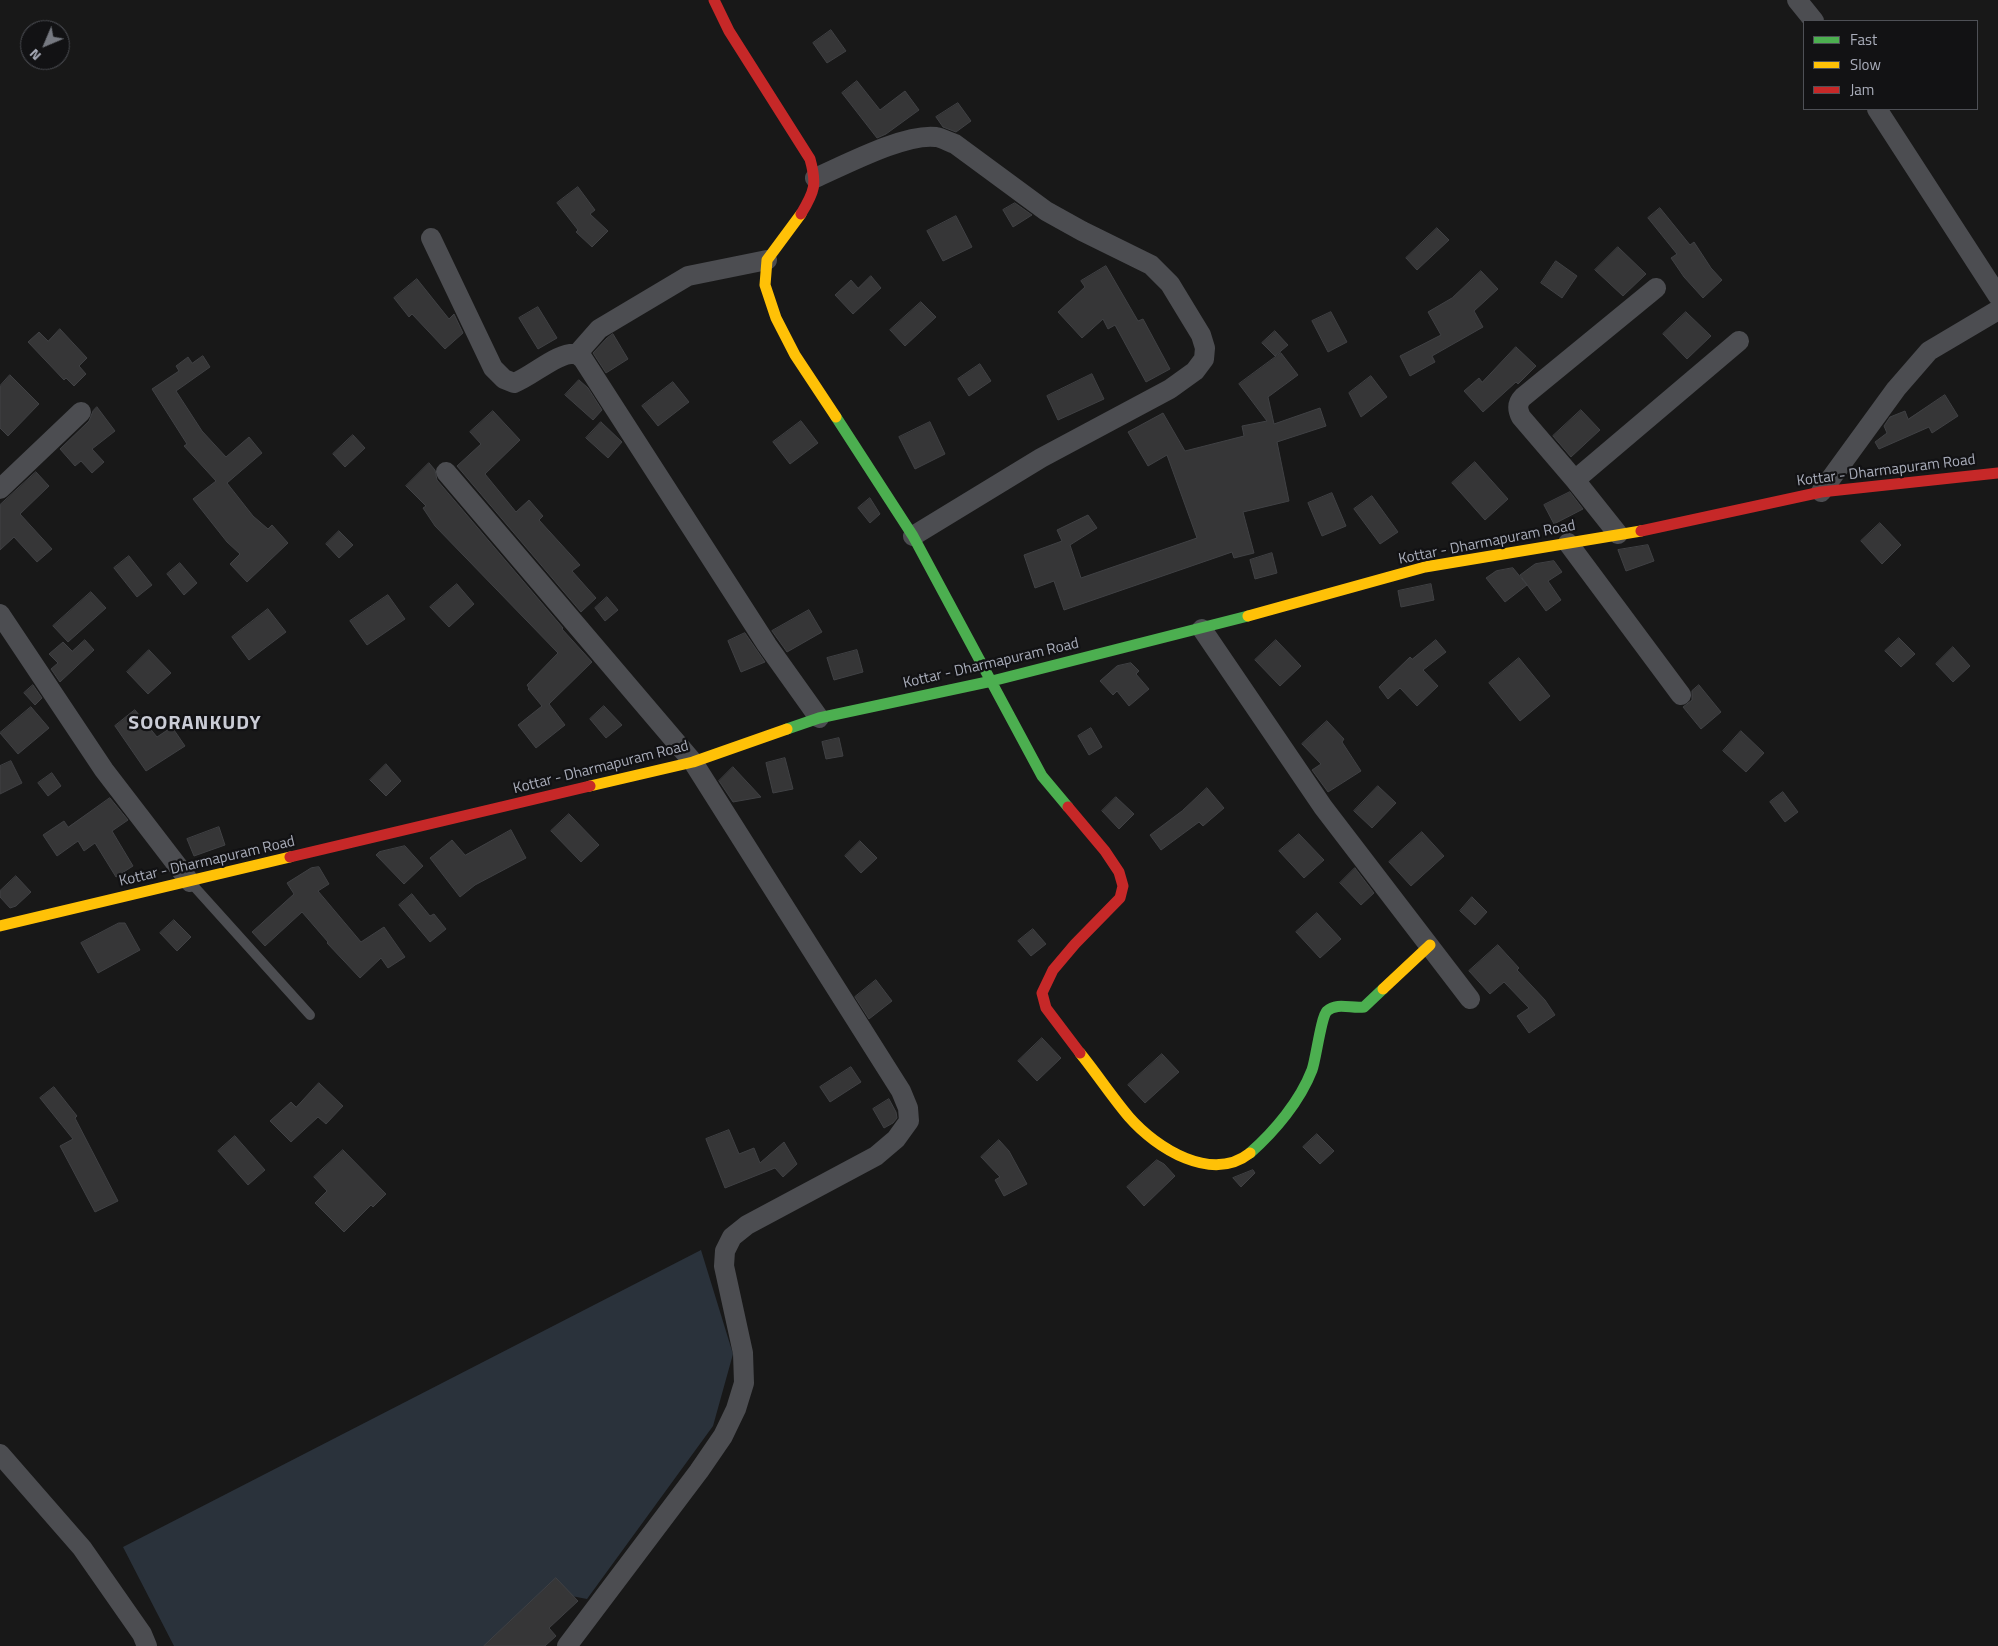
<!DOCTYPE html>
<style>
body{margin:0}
#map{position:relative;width:1998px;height:1646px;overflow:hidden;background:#181818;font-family:"Titillium Web",sans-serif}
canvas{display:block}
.legend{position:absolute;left:1803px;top:20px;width:175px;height:90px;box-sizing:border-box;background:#121214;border:1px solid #4e5056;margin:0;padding:6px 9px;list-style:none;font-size:15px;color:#a9adba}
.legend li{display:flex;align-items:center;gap:10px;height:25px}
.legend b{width:25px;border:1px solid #4e5056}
.north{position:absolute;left:20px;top:20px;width:50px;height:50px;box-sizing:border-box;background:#121214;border:1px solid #4e5056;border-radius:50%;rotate:225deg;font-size:14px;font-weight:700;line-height:20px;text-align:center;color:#a9adba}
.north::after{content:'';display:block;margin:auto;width:18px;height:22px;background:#767981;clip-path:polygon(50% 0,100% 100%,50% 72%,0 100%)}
</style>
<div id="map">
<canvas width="1998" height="1646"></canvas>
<ul class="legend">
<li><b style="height:6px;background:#4caf50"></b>Fast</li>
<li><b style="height:6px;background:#ffc107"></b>Slow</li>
<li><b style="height:6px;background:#c62828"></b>Jam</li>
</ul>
<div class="north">N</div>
</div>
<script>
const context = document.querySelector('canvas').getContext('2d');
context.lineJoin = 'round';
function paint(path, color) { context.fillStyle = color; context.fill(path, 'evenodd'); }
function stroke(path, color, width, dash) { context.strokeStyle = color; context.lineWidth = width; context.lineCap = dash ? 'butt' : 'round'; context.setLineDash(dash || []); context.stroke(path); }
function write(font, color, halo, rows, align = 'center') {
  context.font = font + ' "Titillium Web",sans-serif'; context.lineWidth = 4.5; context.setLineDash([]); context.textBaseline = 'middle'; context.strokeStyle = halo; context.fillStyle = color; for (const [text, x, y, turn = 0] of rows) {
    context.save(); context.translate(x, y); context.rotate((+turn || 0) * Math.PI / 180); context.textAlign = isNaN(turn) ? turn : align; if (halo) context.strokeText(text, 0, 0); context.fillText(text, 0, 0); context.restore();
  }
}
paint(new Path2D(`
 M 701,1250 L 733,1354 L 713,1426 L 587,1599 L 566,1595 L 510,1646 L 174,1646 L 123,1547 Z`), '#2a323b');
const building = new Path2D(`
 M 831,30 L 846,51 L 827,63 L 813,43 Z
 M 857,81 L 880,110 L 905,91 L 919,110 L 886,134 L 877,138 L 842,93 Z
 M 958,103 L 971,121 L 956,132 L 943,127 L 936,117 Z
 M 578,187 L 595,210 L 590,214 L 608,231 L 592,247 L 576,232 L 578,230 L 557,203 Z
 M 1015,203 L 1032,215 L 1013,227 L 1003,210 Z
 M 1660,208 L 1690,245 L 1694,242 L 1711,268 L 1722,280 L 1703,298 L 1684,277 L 1671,258 L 1677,254 L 1648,218 Z
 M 956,216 L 972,247 L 943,261 L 927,231 Z
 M 1437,228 L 1449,240 L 1417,270 L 1406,258 Z
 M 1618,247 L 1646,274 L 1623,296 L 1595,270 Z
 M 1556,261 L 1577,276 L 1562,298 L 1541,283 Z
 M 1106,266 L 1138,321 L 1143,319 L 1170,369 L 1146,382 L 1115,325 L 1108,329 L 1103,319 L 1082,338 L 1058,312 L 1085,287 L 1081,281 Z
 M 1481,271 L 1498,289 L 1474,311 L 1483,327 L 1432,356 L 1435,362 L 1410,376 L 1400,356 L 1441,335 L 1428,312 L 1452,298 Z
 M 871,276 L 881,288 L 853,314 L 835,295 L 851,280 L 858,288 Z
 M 417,279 L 449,319 L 454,314 L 463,333 L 445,349 L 412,314 L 409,317 L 394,298 Z
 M 921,302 L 936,317 L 905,346 L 890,330 Z
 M 538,307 L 557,338 L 538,349 L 519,318 Z
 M 1331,312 L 1347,342 L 1328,352 L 1312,321 Z
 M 1686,312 L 1711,336 L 1687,359 L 1663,334 Z
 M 60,329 L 87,358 L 79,366 L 86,374 L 74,386 L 66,378 L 64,380 L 28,342 L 39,332 L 48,341 Z
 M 1275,331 L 1288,345 L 1275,356 L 1262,343 Z
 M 613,334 L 628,359 L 606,373 L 593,353 L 607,338 Z
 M 1516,347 L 1536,366 L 1518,384 L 1516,382 L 1483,412 L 1464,391 L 1479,378 L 1482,382 Z
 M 1281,353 L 1298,375 L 1268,397 L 1274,424 L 1320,408 L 1326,426 L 1277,442 L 1289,501 L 1243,512 L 1254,553 L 1234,558 L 1232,552 L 1064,610 L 1054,581 L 1035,588 L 1024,555 L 1062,541 L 1057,530 L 1088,515 L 1097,528 L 1070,545 L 1081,578 L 1197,538 L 1167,455 L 1148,466 L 1128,432 L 1163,413 L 1185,451 L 1244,436 L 1242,426 L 1267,421 L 1239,384 Z
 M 203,356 L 210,367 L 176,391 L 202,431 L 226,457 L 249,437 L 262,453 L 227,483 L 253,516 L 268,529 L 272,525 L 288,543 L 247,582 L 230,564 L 240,554 L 227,542 L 193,499 L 216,481 L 184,446 L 187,444 L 152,389 L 179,371 L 176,366 L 188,357 L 192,363 Z
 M 980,364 L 991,381 L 969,396 L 958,379 Z
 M 1092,374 L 1104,399 L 1058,420 L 1047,396 Z
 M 10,375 L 39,404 L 8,436 L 0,428 L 0,386 Z
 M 1371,376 L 1387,397 L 1361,417 L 1349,393 Z
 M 579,380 L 588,388 L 602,410 L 593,420 L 565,395 Z
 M 673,382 L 689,402 L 658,426 L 642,406 Z
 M 1945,395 L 1958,416 L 1932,433 L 1929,427 L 1879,449 L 1875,442 L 1887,433 L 1884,426 L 1890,417 L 1905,411 L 1908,419 Z
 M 97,407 L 115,431 L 92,449 L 104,462 L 92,473 L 81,461 L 75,466 L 60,449 L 89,421 L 93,411 Z
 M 1581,410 L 1600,430 L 1571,457 L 1553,436 Z
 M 493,411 L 520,440 L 485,474 L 516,512 L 529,500 L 543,516 L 539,520 L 580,565 L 572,571 L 596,598 L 581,612 L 457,466 L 481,444 L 470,432 Z
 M 801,421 L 818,443 L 790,464 L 773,442 Z
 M 601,422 L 622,442 L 608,458 L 586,438 Z
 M 930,422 L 945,454 L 915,469 L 899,437 Z
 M 353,435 L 365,448 L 345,467 L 333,454 Z
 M 1475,462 L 1508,499 L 1485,520 L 1452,483 Z
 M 429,463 L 435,470 L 437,480 L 563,628 L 562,629 L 592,662 L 549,704 L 565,725 L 536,748 L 518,725 L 542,706 L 528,689 L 529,688 L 527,685 L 558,653 L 435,526 L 423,508 L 426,506 L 406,486 Z
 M 36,472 L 49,486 L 20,514 L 52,549 L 37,562 L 14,537 L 0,550 L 0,505 Z
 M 1570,492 L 1583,509 L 1554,524 L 1544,505 Z
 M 1332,493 L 1346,526 L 1322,536 L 1308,503 Z
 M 1372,496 L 1398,532 L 1380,544 L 1354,509 Z
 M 870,498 L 880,514 L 870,523 L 858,508 Z
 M 1880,523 L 1901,545 L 1882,564 L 1861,541 Z
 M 339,531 L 353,545 L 339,558 L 326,544 Z
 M 1648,545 L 1654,561 L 1626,571 L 1618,550 Z
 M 1272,553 L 1277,573 L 1255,579 L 1250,560 Z
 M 129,556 L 152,585 L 137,597 L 114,568 Z
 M 1554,561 L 1562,572 L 1548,581 L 1561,600 L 1546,611 L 1520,575 L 1535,564 Z
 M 180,563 L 197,583 L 184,595 L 167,574 Z
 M 1513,568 L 1527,585 L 1505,602 L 1486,578 L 1496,571 Z
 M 457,584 L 474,604 L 449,627 L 430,607 Z
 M 1431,584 L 1434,600 L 1401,607 L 1398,591 Z
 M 91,592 L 106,608 L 68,642 L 53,626 Z
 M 388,595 L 405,619 L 367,645 L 350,621 Z
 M 607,597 L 618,610 L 605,621 L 595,608 Z
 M 268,609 L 286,632 L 249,660 L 232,637 Z
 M 809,610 L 822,632 L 787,652 L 772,631 Z
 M 745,633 L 765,662 L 741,672 L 728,641 Z
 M 1899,638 L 1915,654 L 1901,667 L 1885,651 Z
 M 85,640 L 94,650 L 60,682 L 51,669 L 58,663 L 49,654 L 63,642 L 72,651 Z
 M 1276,640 L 1301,666 L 1280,686 L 1255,660 Z
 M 1436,640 L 1446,652 L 1423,670 L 1438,686 L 1417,706 L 1400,688 L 1388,699 L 1379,687 L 1410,657 L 1412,659 Z
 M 1953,647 L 1970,666 L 1953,682 L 1936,664 Z
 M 149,650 L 171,673 L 148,694 L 127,672 Z
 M 857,650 L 863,672 L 834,680 L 827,658 Z
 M 1519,658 L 1550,696 L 1520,721 L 1489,683 Z
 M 1131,663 L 1139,671 L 1136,674 L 1149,689 L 1129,706 L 1117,691 L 1113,695 L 1100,681 L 1117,666 Z
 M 33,685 L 42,698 L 35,705 L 24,693 Z
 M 1699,685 L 1721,712 L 1701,729 L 1683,707 L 1692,700 L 1692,691 Z
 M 604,706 L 622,725 L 606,738 L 590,719 Z
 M 31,707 L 49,728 L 18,754 L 0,733 Z
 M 135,710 L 157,737 L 172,727 L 185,746 L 146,771 L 115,726 Z
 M 1327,721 L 1344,739 L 1342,742 L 1361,771 L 1328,792 L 1312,770 L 1321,764 L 1302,744 Z
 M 1091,728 L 1102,747 L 1089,755 L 1078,736 Z
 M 1741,731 L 1764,753 L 1746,772 L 1723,751 Z
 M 839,738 L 843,756 L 826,759 L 822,742 Z
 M 785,758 L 793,789 L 773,793 L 766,763 Z
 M 11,761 L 22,783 L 0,794 L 0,766 Z
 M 386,764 L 401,781 L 386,796 L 370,780 Z
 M 733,767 L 761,797 L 733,802 L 719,781 Z
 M 52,773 L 61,786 L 48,796 L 38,783 Z
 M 1378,786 L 1396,803 L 1372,828 L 1354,811 Z
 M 1207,788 L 1224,808 L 1203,826 L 1199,822 L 1161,850 L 1150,835 L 1182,811 Z
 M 1783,792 L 1798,812 L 1785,822 L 1770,802 Z
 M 1116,797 L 1134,814 L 1119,829 L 1102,811 Z
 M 110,798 L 128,820 L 112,831 L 133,866 L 116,877 L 95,843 L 84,851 L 78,841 L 57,856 L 43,835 L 64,821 L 68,827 Z
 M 569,814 L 599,845 L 581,862 L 551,831 Z
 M 219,827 L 225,845 L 194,856 L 187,839 Z
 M 511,830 L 526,858 L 475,885 L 460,897 L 430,858 L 452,840 L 465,855 Z
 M 1422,832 L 1444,856 L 1411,886 L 1389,862 Z
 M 1299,834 L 1324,860 L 1304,878 L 1279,851 Z
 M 860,841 L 877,858 L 861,873 L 845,856 Z
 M 405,846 L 423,866 L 404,884 L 376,855 L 379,852 Z
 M 319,867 L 329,884 L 318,891 L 361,942 L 384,927 L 405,957 L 388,968 L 381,958 L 360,978 L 327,943 L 328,942 L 302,912 L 265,946 L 252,932 L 294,894 L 287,883 L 311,868 Z
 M 1355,868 L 1374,893 L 1361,905 L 1340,883 Z
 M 16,876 L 31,892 L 16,906 L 10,908 L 0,897 L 0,891 Z
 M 412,894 L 430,916 L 434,914 L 446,929 L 430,942 L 399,905 Z
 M 1472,897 L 1487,912 L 1475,925 L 1460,911 Z
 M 1317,913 L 1341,939 L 1320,958 L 1296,932 Z
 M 174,920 L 191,937 L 177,951 L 160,933 Z
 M 119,923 L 125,923 L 140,950 L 98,973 L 81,943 Z
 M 1033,929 L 1046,944 L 1031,956 L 1018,941 Z
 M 1498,945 L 1519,968 L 1517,970 L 1545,1000 L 1555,1015 L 1529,1033 L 1517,1016 L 1529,1008 L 1504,982 L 1490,994 L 1469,971 Z
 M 876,980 L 892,1001 L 869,1019 L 855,997 Z
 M 1042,1038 L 1061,1058 L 1037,1081 L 1018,1061 Z
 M 1162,1054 L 1179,1072 L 1145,1103 L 1128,1085 Z
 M 851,1067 L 861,1082 L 830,1102 L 820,1087 Z
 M 319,1083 L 343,1106 L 326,1124 L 318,1117 L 291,1142 L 270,1121 L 291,1102 L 296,1107 Z
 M 54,1087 L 77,1116 L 75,1118 L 118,1201 L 95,1212 L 60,1146 L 73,1139 L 40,1098 Z
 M 889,1099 L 896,1112 L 897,1118 L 893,1123 L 884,1128 L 873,1109 Z
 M 729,1130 L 739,1154 L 754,1148 L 760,1163 L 784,1142 L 797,1164 L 783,1177 L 775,1168 L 725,1188 L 706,1139 Z
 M 1317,1134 L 1334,1151 L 1320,1164 L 1303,1147 Z
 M 235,1136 L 265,1170 L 248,1185 L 218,1151 Z
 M 999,1140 L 1009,1151 L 1027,1184 L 1004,1196 L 995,1180 L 1000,1177 L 981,1157 Z
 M 343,1150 L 386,1194 L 373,1207 L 371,1205 L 344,1232 L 315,1203 L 327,1191 L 314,1177 Z
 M 1157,1160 L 1164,1164 L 1175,1176 L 1144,1206 L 1127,1187 Z
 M 1253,1170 L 1255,1173 L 1241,1187 L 1233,1178 Z
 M 556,1578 L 578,1601 L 549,1628 L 556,1636 L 545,1646 L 484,1646 Z`);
paint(building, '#363637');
stroke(building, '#404144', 1);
stroke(new Path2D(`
 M 191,883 L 310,1015`), '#4c4d51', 10);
stroke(new Path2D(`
 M 1797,0 L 1814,21
 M 1877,109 L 1998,296
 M 815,178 C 845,165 905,133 936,137 C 942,138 949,142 955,144 L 1046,211 L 1082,231 L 1151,265 L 1170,284 L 1201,335 L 1205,348 L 1204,359 L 1195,371 L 1170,389 L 1041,458 L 913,536
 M 431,238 L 493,368 L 504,379 L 514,383 C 533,376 558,351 577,354 L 583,359 L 767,645 L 819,718
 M 577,354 L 599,329 L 688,276 L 767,260
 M 446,472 L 693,762 L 901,1091 L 908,1108 L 909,1121 L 896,1139 L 876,1156 L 747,1225 L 732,1237 L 725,1251 L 724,1266 L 743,1353 L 744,1383 L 736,1409 L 723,1436 L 699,1471 L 567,1646
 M 1575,480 L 1739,341
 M 0,489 L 81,412
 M 1821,492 L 1896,389 L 1929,351 L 1998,310
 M 1618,534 L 1575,480 L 1521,417 C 1517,409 1517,403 1523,397 L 1656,288
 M 1568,543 L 1681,695
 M 0,614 L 104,770 L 190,882
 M 1202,629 L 1323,807 L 1470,999
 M 0,1454 L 82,1548 L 142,1634 L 147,1646`), '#4c4d51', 20);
stroke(new Path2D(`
 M 836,417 L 913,536 L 1042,776 L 1068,807
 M 787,729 L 819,718 L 992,681 L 1248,616
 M 1250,1153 C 1275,1131 1300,1101 1312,1070 C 1316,1059 1321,1017 1327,1011 C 1337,1002 1352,1009 1364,1007 L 1383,989`), '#4caf50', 11);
stroke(new Path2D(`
 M 801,214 L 767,260 L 765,285 L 776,318 L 795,355 L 836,417
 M 1248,616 L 1425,567 L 1641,531
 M 590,786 L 693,762 L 787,729
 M 0,926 L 290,857
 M 1383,989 L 1430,945
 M 1080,1053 C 1097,1074 1112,1097 1129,1117 C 1157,1149 1212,1183 1250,1153`), '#ffc107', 11);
stroke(new Path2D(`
 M 714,0 L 729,31 L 810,159 C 817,184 815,191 801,214
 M 1641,531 L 1821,492 L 1998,473
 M 1068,807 L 1105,851 L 1119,872 L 1123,886 L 1120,898 L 1075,944 L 1053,970 L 1042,993 L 1046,1008 L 1080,1053
 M 290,857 L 590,786`), '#c62828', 11);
write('15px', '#a9adba', '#121214', [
 ["Kottar - Dharmapuram Road",1886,471,-7],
 ["Kottar - Dharmapuram Road",1487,543,-11],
 ["Kottar - Dharmapuram Road",991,664,-13],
 ["Kottar - Dharmapuram Road",601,768,-14],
 ["Kottar - Dharmapuram Road",207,862,-13]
]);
context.letterSpacing = '1px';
write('bold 20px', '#caccd6', '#121214', [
 ["SOORANKUDY",195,724]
]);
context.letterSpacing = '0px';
</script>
